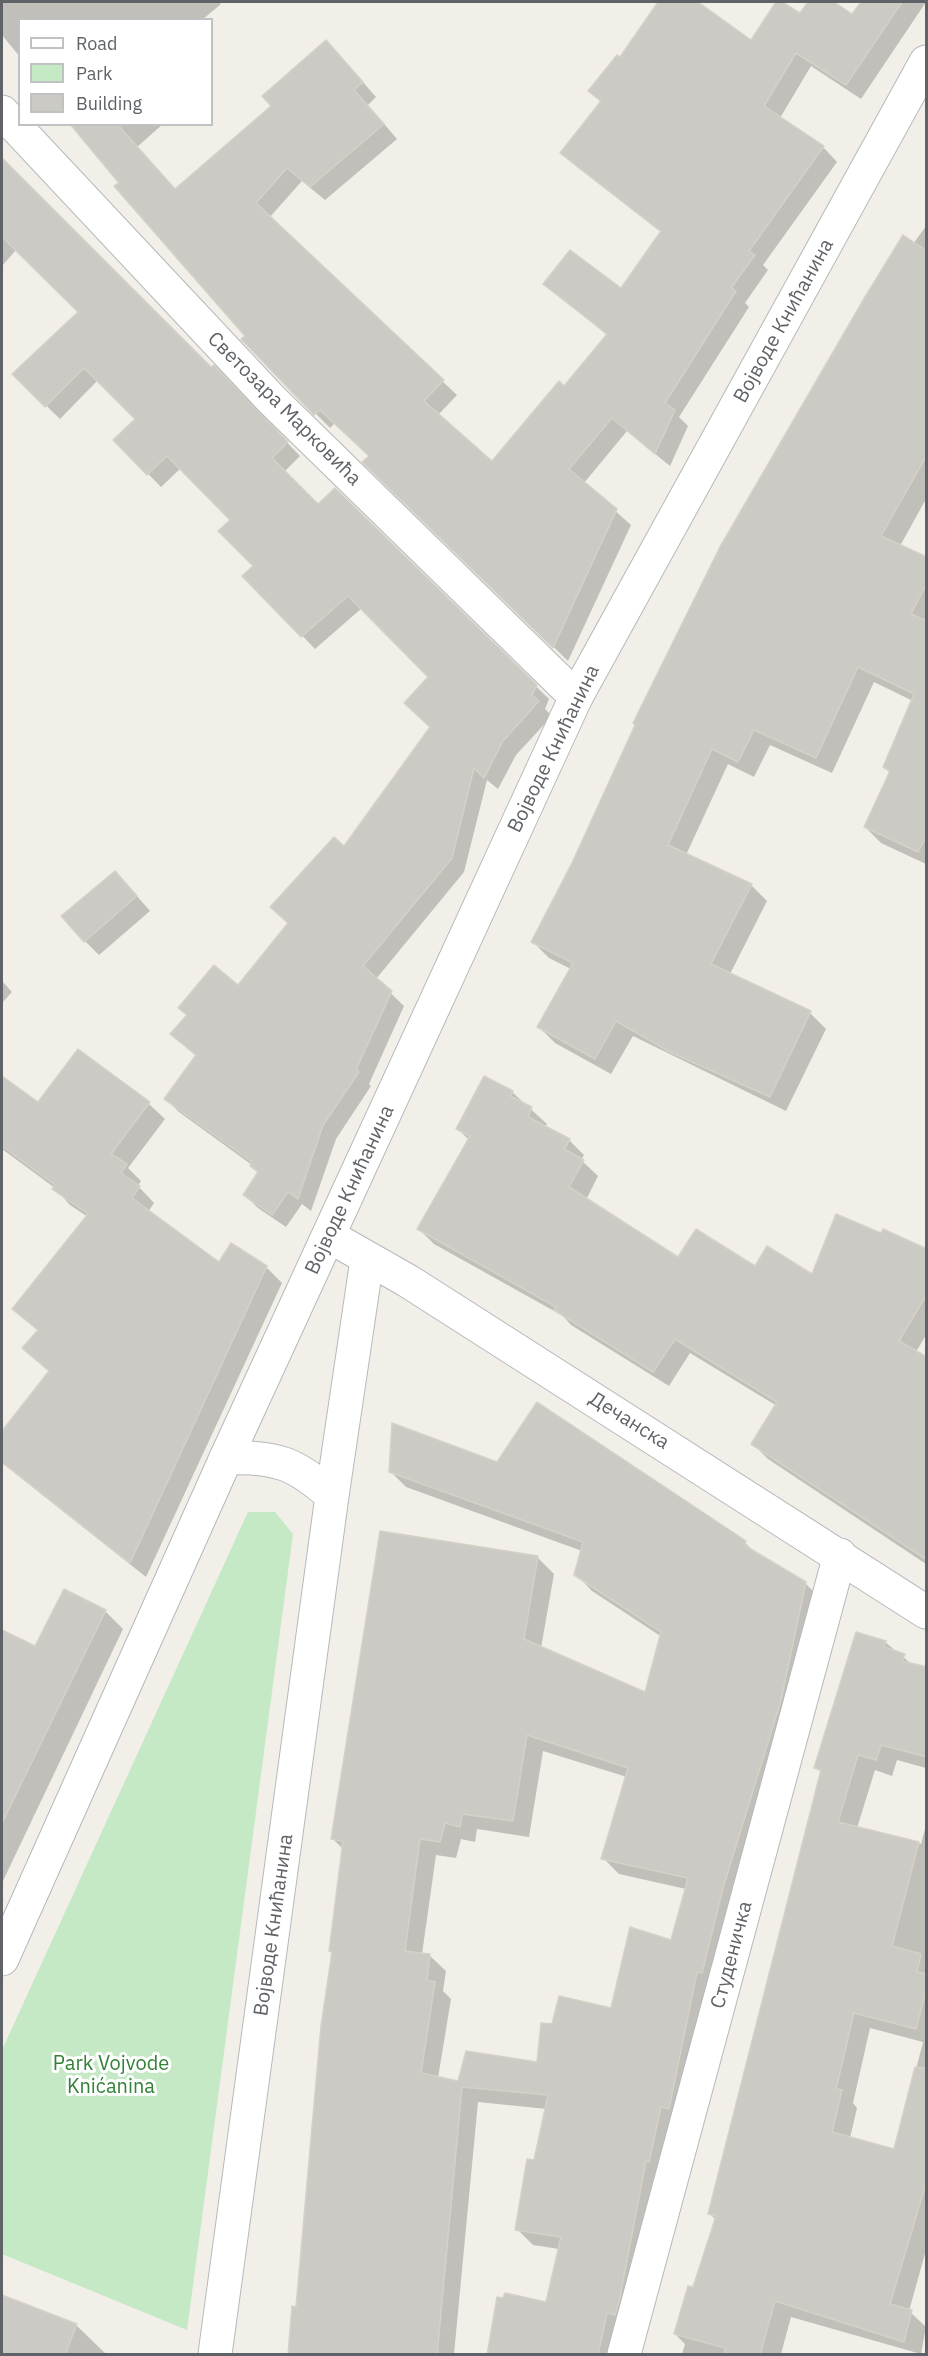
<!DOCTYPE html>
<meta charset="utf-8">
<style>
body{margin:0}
#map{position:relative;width:928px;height:2356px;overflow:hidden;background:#f1efe8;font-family:"IBM Plex Sans",sans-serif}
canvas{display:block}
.frame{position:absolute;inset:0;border:3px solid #5f6368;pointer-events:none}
.legend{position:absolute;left:18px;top:18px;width:195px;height:108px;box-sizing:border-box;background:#fff;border:2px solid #bfc1c3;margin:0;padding:8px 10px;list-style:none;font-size:18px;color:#5f6368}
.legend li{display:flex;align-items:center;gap:12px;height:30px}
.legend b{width:30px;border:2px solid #bfc1c3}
</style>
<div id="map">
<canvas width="928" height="2356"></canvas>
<div class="frame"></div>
<ul class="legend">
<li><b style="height:8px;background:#fff"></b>Road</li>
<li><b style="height:16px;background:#c5e8c5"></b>Park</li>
<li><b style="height:16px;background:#cccac5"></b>Building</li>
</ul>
</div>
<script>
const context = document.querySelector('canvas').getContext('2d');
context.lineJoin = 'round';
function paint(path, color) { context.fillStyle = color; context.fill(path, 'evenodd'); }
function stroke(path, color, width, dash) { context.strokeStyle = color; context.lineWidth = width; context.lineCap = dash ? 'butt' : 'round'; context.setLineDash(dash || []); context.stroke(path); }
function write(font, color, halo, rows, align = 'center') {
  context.font = font + ' "IBM Plex Sans",sans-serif'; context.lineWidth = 6; context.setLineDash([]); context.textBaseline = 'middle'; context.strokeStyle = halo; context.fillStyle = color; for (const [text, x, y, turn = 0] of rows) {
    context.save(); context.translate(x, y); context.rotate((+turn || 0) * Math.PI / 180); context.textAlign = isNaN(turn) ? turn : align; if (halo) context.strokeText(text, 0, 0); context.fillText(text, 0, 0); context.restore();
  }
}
paint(new Path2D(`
 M 248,1512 L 275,1512 L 293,1534 L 187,2330 L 2,2254 L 2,2050 Z`), '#c5e8c5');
paint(new Path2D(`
 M 2,2 L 219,2 L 221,4 L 202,20 L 20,20 L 20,57 L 2,35 Z
 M 660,2 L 681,2 L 752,42 L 778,2 L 801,15 L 810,2 L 831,2 L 852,16 L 862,2 L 926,2 L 861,99 L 811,66 L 780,118 L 823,147 L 837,162 L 763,265 L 768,270 L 745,303 L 749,307 L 679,417 L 688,426 L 670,466 L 627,431 L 584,483 L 631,525 L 568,661 L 364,462 L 371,456 L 335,423 L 330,428 L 243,340 L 247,336 L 74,124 L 163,124 L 137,147 L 175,190 L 340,56 L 376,97 L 368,105 L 397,139 L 325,200 L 302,181 L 269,218 L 457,395 L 438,415 L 493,463 L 565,388 L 607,335 L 545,284 L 622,290 L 662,233 L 577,167 L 562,153 L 602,103 L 590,91 L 620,59 Z
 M 6,165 L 211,370 L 214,367 L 300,456 L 284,472 L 318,506 L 335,490 L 549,699 L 545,709 L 552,716 L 516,755 L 498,789 L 487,780 L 464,872 L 376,979 L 404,1006 L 369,1084 L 371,1086 L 336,1139 L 311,1211 L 302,1204 L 286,1227 L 258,1208 L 245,1195 L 259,1173 L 252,1165 L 179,1112 L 166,1099 L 196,1056 L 172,1034 L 239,987 L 289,924 L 432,728 L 430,676 L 362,608 L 315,649 L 245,576 L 255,566 L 232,520 L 181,468 L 161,487 L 115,440 L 137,419 L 98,380 L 60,419 L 14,374 L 80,312 L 16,250 L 2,266 L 2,169 Z
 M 926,226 L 926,499 L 900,546 L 926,559 L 926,864 L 881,843 L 865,827 L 890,773 L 884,767 L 913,701 L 874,682 L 832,773 L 770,745 L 754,777 L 728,764 L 686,855 L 751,885 L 767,901 L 730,974 L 810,1013 L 826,1029 L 786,1111 L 633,1036 L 611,1074 L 555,1043 L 539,1027 L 571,969 L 549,958 L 533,942 L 913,244 Z
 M 129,887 L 150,911 L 99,955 L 85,941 Z
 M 2,981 L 12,992 L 2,1003 Z
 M 78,1051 L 149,1104 L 165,1119 L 128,1168 L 141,1181 L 138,1186 L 154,1203 L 148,1212 L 219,1264 L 232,1245 L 266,1267 L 282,1283 L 146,1577 L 2,1463 L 2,1433 L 50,1372 L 24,1348 L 38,1331 L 14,1309 L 88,1217 L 70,1205 L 55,1188 L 2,1149 L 2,1078 L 38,1104 Z
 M 512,1092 L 547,1124 L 545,1127 L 569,1140 L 584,1155 L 581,1160 L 598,1176 L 586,1200 L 678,1259 L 813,1276 L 926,1251 L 926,1335 L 916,1352 L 926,1358 L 926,1564 L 768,1459 L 753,1444 L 777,1406 L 690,1353 L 669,1386 L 571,1325 L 563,1316 L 434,1244 L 419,1229 L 469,1140 L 458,1129 Z
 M 537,1404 L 745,1543 L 758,1555 L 805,1583 L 821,1599 L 617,2354 L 489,2354 L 547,2304 L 559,2249 L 533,2245 L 517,2229 L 547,2109 L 478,2102 L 454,2354 L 289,2354 L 297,2308 L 334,1954 L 330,1951 L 344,1850 L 333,1839 L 538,1558 L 554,1574 L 541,1648 L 646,1694 L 662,1637 L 592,1591 L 576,1574 L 582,1551 L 406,1487 L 390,1471 L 498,1464 ZM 543,1751 L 627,1777 L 603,1858 L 619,1874 L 686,1889 L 672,1942 L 612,2010 L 553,2026 L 538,2064 L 459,2083 L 438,2078 L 451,1999 L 443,1991 L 446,1971 L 429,1955 L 422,1954 L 436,1855 L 456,1858 L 461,1839 L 475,1842 L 477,1829 L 529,1837 Z
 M 105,1611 L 123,1629 L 2,1883 L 2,1632 L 35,1648 Z
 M 885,1642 L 914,1666 L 926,1669 L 926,1768 L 897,1760 L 892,1776 L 875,1770 L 857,1828 L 921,1844 L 926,1825 L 926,2250 L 909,2311 L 926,2327 L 921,2354 L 791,2317 L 781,2354 L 682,2354 L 685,2344 L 675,2334 L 694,2289 L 716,2220 L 710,2214 L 822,1773 L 816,1768 ZM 870,2028 L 923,2042 L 895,2151 L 850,2138 L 857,2108 L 853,2103 Z
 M 2,2296 L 76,2325 L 106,2354 L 2,2354 Z`), '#0003');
const building = new Path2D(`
 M 658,2 L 698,2 L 751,40 L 776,2 L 782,2 L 800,13 L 808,2 L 834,2 L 852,14 L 861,2 L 902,2 L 846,85 L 796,53 L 764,106 L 824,146 L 749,251 L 755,255 L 731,288 L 736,291 L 665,403 L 675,410 L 655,454 L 612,418 L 569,469 L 617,509 L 553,648 L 362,462 L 369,456 L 320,410 L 314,415 L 241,339 L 245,336 L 114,186 L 119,183 L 70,124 L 117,124 L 175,189 L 271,106 L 262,96 L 326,40 L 363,82 L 354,90 L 384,124 L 310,187 L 287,168 L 256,203 L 444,380 L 424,401 L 492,461 L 559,381 L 564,386 L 607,334 L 543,284 L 570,250 L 621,288 L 661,231 L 560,153 L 601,101 L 588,91 L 617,55 L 620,57 Z
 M 2,158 L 211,367 L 214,365 L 288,442 L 272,458 L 318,504 L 335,488 L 537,685 L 532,695 L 539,701 L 503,741 L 484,778 L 474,768 L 452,858 L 363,966 L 392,991 L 356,1070 L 359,1072 L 323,1125 L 298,1199 L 288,1192 L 272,1215 L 243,1195 L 258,1172 L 250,1166 L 252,1162 L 164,1099 L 196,1055 L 170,1034 L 187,1015 L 178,1008 L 214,965 L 238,985 L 288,923 L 270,907 L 334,837 L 344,846 L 430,727 L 404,703 L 428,677 L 348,596 L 301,637 L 242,576 L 253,566 L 218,531 L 230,520 L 167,456 L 147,475 L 113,440 L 135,419 L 84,368 L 45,407 L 12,374 L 78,312 L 2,237 Z
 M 903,235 L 927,251 L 927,455 L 881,536 L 927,557 L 927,583 L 911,614 L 927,621 L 927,835 L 918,852 L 864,827 L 890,771 L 883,767 L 914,694 L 858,667 L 816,758 L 754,730 L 738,762 L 712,749 L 668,845 L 752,884 L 711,964 L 811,1011 L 770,1097 L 670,1052 L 616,1021 L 595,1059 L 537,1027 L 573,963 L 531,942 L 572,863 L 635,725 L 633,723 L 720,547 L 865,297 Z
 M 115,871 L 137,896 L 84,942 L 61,916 Z
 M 78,1049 L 150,1102 L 111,1154 L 127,1164 L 121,1173 L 140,1186 L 132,1198 L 219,1262 L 231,1243 L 267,1266 L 130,1563 L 2,1462 L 2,1431 L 49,1371 L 22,1348 L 38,1330 L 12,1309 L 88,1214 L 52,1189 L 55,1185 L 2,1146 L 2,1076 L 38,1102 Z
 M 484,1076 L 513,1091 L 510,1096 L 532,1107 L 528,1117 L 570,1139 L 564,1149 L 584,1160 L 569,1187 L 678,1257 L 696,1229 L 755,1266 L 767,1246 L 812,1274 L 836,1214 L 881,1233 L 883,1229 L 927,1249 L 927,1294 L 899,1341 L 927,1357 L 927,1560 L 751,1444 L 777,1402 L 675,1339 L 653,1372 L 554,1310 L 556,1307 L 417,1229 L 470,1136 L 456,1129 Z
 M 537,1402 L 746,1541 L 744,1545 L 806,1582 L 781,1700 L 723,1888 L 702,1973 L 697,1972 L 669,2109 L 661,2107 L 649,2162 L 646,2161 L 619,2302 L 615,2315 L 607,2313 L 598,2355 L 487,2355 L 497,2297 L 503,2298 L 505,2293 L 546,2302 L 561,2237 L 515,2230 L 527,2159 L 534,2160 L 548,2095 L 462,2087 L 437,2355 L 288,2355 L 292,2306 L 296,2307 L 321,2026 L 332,1952 L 329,1951 L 343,1841 L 331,1839 L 380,1531 L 538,1556 L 524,1639 L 645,1692 L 661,1632 L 574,1575 L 583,1542 L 389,1472 L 392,1423 L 497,1462 ZM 527,1735 L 628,1768 L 601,1859 L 688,1878 L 671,1940 L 630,1927 L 611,2008 L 559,1996 L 552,2024 L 541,2023 L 537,2062 L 466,2051 L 458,2081 L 421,2073 L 435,1982 L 427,1980 L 430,1954 L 405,1951 L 420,1839 L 440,1842 L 445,1823 L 460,1827 L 462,1814 L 513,1821 Z
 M 64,1589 L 106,1610 L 2,1823 L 2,1630 L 35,1646 Z
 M 856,1632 L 886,1641 L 884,1647 L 905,1654 L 902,1661 L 927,1667 L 927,1757 L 881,1745 L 876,1760 L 858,1755 L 838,1822 L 919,1842 L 892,1946 L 921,1954 L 917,1972 L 927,1974 L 927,1987 L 916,2029 L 854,2013 L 836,2089 L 842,2090 L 832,2132 L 894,2149 L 915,2067 L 927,2068 L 927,2180 L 890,2304 L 912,2310 L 904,2342 L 775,2301 L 760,2355 L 724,2355 L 725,2348 L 674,2334 L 688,2286 L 693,2287 L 716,2216 L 708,2214 L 821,1770 L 814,1768 Z
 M 2,2295 L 77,2324 L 65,2355 L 2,2355 Z`);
paint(building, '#cccac5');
stroke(building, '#d6d1c6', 1.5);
const minor = new Path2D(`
 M 2,112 L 271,399 L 576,697
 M 329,1236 L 408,1281 L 926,1612
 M 226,1458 C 275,1456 296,1463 332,1496
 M 215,2354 L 332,1496 L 367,1260
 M 624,2354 L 840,1555`);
const tertiary = new Path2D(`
 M 2,1959 L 226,1458 L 576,697 L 926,62`);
stroke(minor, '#b5b8bc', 35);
stroke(tertiary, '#b5b8bc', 35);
stroke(minor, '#fff', 33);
stroke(tertiary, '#fff', 33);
write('20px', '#5f6368', '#fff', [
 ["Војводе Книћанина",784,321,-61],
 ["Светозара Марковића",284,409,45],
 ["Војводе Книћанина",554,749,-64],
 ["Војводе Книћанина",350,1190,-65],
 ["Дечанска",629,1421,32],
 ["Војводе Книћанина",274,1925,-82],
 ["Студеничка",732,1955,-75]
]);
write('20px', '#348238', '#fff', [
 ["Park Vojvode",111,2064],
 ["Knićanina",111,2087]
]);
</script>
